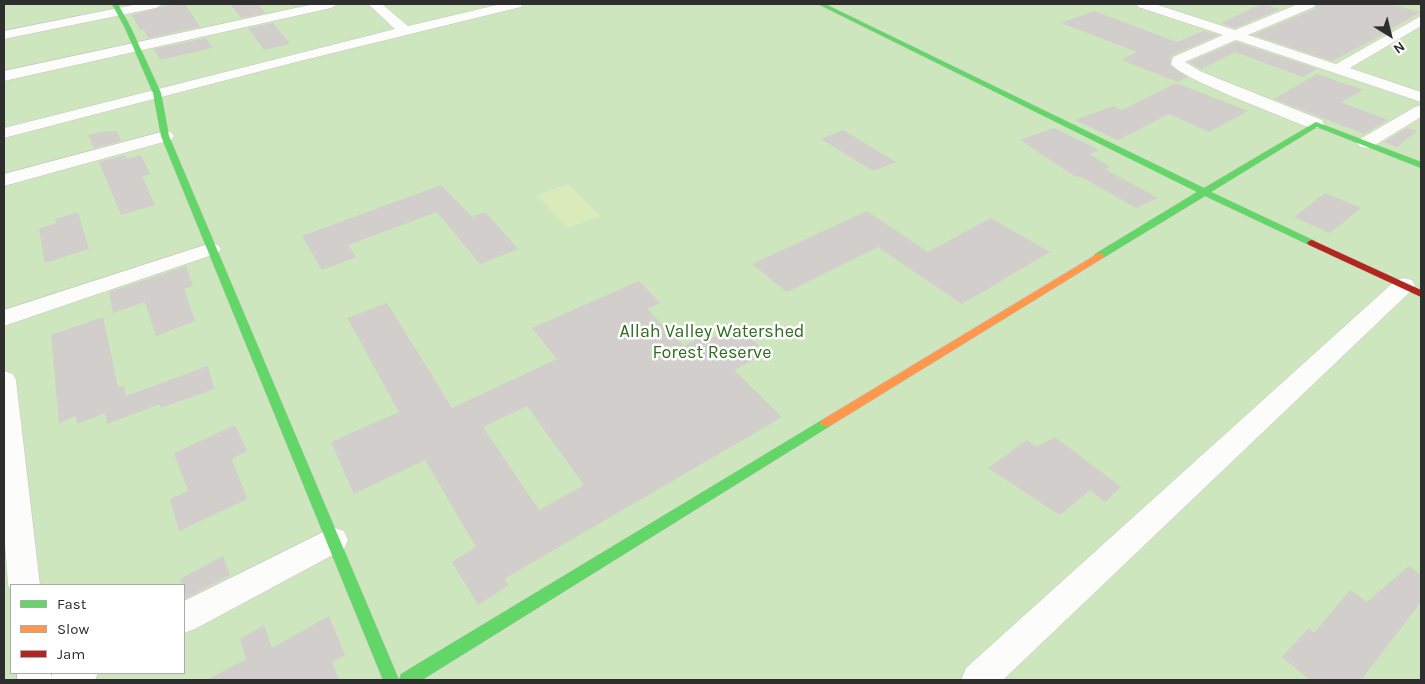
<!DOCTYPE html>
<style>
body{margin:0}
#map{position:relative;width:1425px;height:684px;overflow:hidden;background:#ece8e4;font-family:Karla,sans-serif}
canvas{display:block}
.frame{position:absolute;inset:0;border:5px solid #2e2e2e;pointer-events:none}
.legend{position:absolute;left:10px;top:584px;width:175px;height:90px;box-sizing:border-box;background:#fff;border:1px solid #ababab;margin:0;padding:6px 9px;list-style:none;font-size:15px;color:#2e2e2e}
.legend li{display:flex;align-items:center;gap:10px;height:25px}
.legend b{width:25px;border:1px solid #ababab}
.north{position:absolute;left:1365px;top:10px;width:50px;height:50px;-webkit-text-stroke:4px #fff;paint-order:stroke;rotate:144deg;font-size:14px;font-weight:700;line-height:20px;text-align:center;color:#2e2e2e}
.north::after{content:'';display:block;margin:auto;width:18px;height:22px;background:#2e2e2e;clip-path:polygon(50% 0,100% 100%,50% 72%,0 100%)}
</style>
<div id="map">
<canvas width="1425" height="684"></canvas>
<div class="frame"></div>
<ul class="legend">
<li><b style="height:6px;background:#63d668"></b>Fast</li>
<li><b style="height:6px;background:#ff974d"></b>Slow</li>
<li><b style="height:6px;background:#b3261e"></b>Jam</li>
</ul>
<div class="north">N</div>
</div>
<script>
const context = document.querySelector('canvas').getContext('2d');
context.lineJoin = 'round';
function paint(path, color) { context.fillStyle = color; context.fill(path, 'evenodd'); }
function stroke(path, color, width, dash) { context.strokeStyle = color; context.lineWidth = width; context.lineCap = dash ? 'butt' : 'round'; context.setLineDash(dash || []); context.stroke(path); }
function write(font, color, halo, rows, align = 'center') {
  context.font = font + ' Karla,sans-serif'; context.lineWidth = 5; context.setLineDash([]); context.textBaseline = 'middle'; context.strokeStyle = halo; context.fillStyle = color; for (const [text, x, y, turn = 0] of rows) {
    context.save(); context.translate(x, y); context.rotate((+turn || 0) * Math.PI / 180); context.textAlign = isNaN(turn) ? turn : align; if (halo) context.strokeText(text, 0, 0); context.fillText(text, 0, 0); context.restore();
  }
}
paint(new Path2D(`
 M 4,4 L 1421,4 L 1421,680 L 4,680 ZM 11,585 L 184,585 L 184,673 L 11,673 Z`), '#cee6be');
paint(new Path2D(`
 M 568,184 L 600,216 L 568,228 L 537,195 Z`), '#d9eabb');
paint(new Path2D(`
 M 174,4 L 185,4 L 200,27 L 148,38 L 144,30 L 140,30 L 132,15 Z
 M 230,4 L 258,4 L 265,13 L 241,18 Z
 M 1262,4 L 1280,9 L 1235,28 L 1221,23 Z
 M 1317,4 L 1390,4 L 1420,12 L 1375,39 L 1332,61 L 1253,35 L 1315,9 Z
 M 1094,11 L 1177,42 L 1204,31 L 1218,35 L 1171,56 L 1170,65 L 1187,77 L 1178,82 L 1121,60 L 1137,52 L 1061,23 Z
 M 273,23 L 290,44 L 264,50 L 248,28 Z
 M 206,38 L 213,48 L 160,60 L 154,49 Z
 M 1236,42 L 1317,69 L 1303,77 L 1235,52 L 1201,69 L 1189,62 Z
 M 1317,74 L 1363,90 L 1341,102 L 1388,120 L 1364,134 L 1274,99 Z
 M 1176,83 L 1248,111 L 1209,132 L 1169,114 L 1118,140 L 1075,120 L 1113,106 L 1122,110 Z
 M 1054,128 L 1099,150 L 1090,154 L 1110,167 L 1105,169 L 1158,198 L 1136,208 L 1080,176 L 1076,177 L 1020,140 Z
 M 1407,128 L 1417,131 L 1397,147 L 1384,142 Z
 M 843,130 L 896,162 L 873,171 L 821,139 Z
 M 117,131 L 121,141 L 94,148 L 88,135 L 101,132 Z
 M 125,155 L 127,159 L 141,155 L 150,174 L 142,176 L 155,205 L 121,215 L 99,162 Z
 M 441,185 L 472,217 L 485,212 L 518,249 L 480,264 L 437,212 L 348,245 L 356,257 L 322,270 L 302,236 Z
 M 1325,193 L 1361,208 L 1330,233 L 1294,217 Z
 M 867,211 L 928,252 L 991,218 L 1050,252 L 962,304 L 878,247 L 787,292 L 752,264 Z
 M 78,212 L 89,249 L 45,263 L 39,229 L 56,223 L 55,219 Z
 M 186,266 L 193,286 L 184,289 L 195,321 L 156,336 L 145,302 L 113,313 L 109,292 Z
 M 639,281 L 660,303 L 647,309 L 684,346 L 699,338 L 703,342 L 737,326 L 767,353 L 734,370 L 782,417 L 504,579 L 509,585 L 478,605 L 452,562 L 476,547 L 425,460 L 354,494 L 331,442 L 399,412 L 347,318 L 387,303 L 452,408 L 557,359 L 532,328 ZM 527,406 L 584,485 L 539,510 L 483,427 Z
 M 103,317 L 118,387 L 124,385 L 126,396 L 208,366 L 214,389 L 160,408 L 160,404 L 107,424 L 105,413 L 77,424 L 76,416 L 59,423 L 51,335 Z
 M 235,425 L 247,451 L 232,459 L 247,499 L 179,531 L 170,499 L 188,491 L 174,453 Z
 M 1055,437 L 1121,487 L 1105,502 L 1090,490 L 1060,515 L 988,468 L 1027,440 L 1037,447 Z
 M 223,556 L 230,575 L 186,598 L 184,585 L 182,585 L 180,579 Z
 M 1409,566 L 1421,575 L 1421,602 L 1361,680 L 1310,680 L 1282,657 L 1309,628 L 1314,633 L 1350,590 L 1367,602 Z
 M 329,616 L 345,655 L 332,662 L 339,680 L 207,680 L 246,659 L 240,639 L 264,625 L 272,648 Z`), '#d1cecb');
const street = new Path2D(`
 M 138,4 L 163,4 L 156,8 L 4,39 L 4,31 Z
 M 314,4 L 338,4 L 331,8 L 4,81 L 4,71 Z
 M 368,4 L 382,4 L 408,26 L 501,4 L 523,4 L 521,7 L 296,62 L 4,138 L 4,128 L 395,29 Z
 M 1136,4 L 1155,4 L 1235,30 L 1298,4 L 1315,4 L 1314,7 L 1248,35 L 1336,64 L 1421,16 L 1421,26 L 1350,68 L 1421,92 L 1421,102 L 1236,40 L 1185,62 L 1202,72 L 1322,120 L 1324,124 L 1322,128 L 1310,128 C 1287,118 1181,79 1171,64 L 1173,57 L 1223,35 L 1138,7 Z
 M 1421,105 L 1421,117 L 1372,147 L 1366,148 L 1360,147 L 1357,143 L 1360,139 L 1415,107 Z
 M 165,131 L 171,132 L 174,136 L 171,140 L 4,186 L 4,174 Z
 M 211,243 L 218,245 L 221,249 L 218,253 L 4,326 L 4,310 Z
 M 1404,278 L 1412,280 L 1415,285 L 1412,290 L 1003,680 L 961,680 L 966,668 L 1396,280 Z
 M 4,371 L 13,374 L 16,380 L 40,585 L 11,585 L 11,592 L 8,585 L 4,529 Z
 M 333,527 L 344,531 L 348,540 L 344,549 L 195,629 L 184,633 L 184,601 Z
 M 17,673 L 51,673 L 51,677 L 53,673 L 98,673 L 95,680 L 17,680 Z`);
const fast = new Path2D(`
 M 112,4 L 118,4 L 131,28 L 161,93 L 169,136 L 399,680 L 401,674 L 822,420 L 830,420 L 832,423 L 830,426 L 422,680 L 383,680 L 161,136 L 153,93 L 125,28 Z
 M 818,4 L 825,4 L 1204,188 L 1316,122 L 1421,162 L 1421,168 L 1317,127 L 1211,192 L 1315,241 L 1317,243 L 1315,245 L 1309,245 L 1205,196 L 1103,258 L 1095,258 L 1094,256 L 1095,254 L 1197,192 Z`);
const slow = new Path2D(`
 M 1099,253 L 1103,254 L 1104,256 L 1103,258 L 830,426 L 822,426 L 820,423 L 822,420 Z`);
const jam = new Path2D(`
 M 1312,240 L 1421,290 L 1421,297 L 1309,245 L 1307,243 L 1309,241 Z`);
stroke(street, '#c5c4c5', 1);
stroke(fast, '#c5c4c5', 1);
stroke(slow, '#c5c4c5', 1);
stroke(jam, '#c5c4c5', 1);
paint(street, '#fcfcfb');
paint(fast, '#63d668');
paint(slow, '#ff974d');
paint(jam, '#b3261e');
write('18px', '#2c6e1b', '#fff', [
 ["Allah Valley Watershed",712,332],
 ["Forest Reserve",712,353]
]);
</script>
